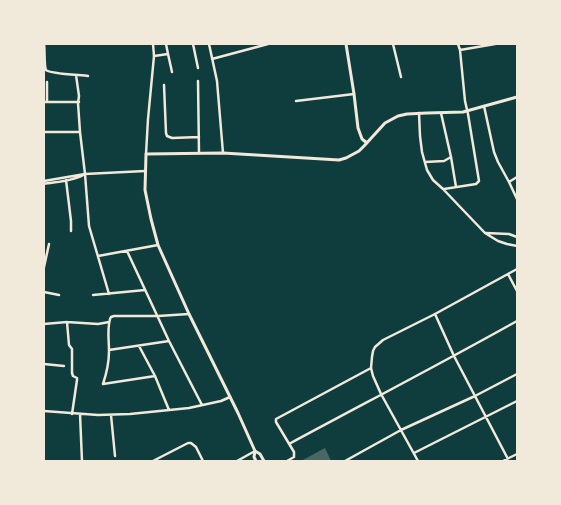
<!DOCTYPE html>
<style>
body{margin:0}
#map{position:relative;width:561px;height:505px;overflow:hidden;background:#0f3d3e;font-family:Lato,sans-serif}
canvas{display:block}
.frame{position:absolute;inset:0;border:45px solid #f1e9da;pointer-events:none}
</style>
<div id="map">
<canvas width="561" height="505"></canvas>
<div class="frame"></div>
</div>
<script>
const context = document.querySelector('canvas').getContext('2d');
context.lineJoin = 'round';
function paint(path, color) { context.fillStyle = color; context.fill(path, 'evenodd'); }
function stroke(path, color, width, dash) { context.strokeStyle = color; context.lineWidth = width; context.lineCap = dash ? 'butt' : 'round'; context.setLineDash(dash || []); context.stroke(path); }
paint(new Path2D(`
 M 325,448 L 331,461 L 301,461 Z`), '#486865');
stroke(new Path2D(`
 M 44,44 C 45,49 44,67 46,70 C 49,74 82,75 88,76
 M 193,44 L 198,68
 M 209,44 L 217,81 L 223,153
 M 393,44 L 401,77
 M 460,50 L 495,44
 M 168,54 L 172,72
 M 154,56 L 168,54 L 166,44
 M 212,59 L 268,44
 M 76,75 L 79,96 L 78,103 L 80,132 L 85,174 L 89,226 L 109,294
 M 198,81 L 199,153
 M 164,85 L 166,133 L 167,136 L 172,138 L 199,137
 M 296,101 L 354,94
 M 44,102 L 79,102
 M 47,102 L 47,82
 M 484,106 L 494,152 L 498,162 L 509,182 L 517,199
 M 419,113 L 420,136 L 422,152 L 427,170 L 433,180 L 443,189 L 485,233 L 498,241 L 507,244 L 517,246
 M 441,113 L 451,157 L 456,187
 M 44,132 L 80,132
 M 146,154 L 148,119 L 154,56 L 153,44
 M 425,162 L 444,161 L 451,157
 M 66,180 L 71,221 L 71,231
 M 44,181 L 85,174 L 145,171
 M 509,182 L 517,177
 M 44,184 C 55,182 74,181 83,175
 M 444,189 L 476,184 L 479,181 L 468,114 L 465,101 L 460,50 L 458,44
 M 486,233 L 509,234 L 517,237
 M 127,251 L 169,341 L 202,405
 M 98,256 L 158,245
 M 44,267 L 49,244
 M 508,274 L 517,291
 M 44,292 L 59,295
 M 93,295 L 145,290
 M 435,314 L 454,356 L 509,461
 M 67,322 L 69,345 L 72,349 L 72,373 L 73,376 L 77,378 L 77,380 L 72,414
 M 44,324 L 67,322 L 98,324 L 109,322
 M 139,346 L 155,376 L 169,410
 M 109,350 L 169,341
 M 44,364 L 64,366
 M 155,376 L 103,384 C 107,372 109,364 109,351 C 109,340 107,330 110,319 L 111,317 L 114,316 L 158,316 L 189,314
 M 44,411 L 98,415 L 130,414 L 189,408 L 221,401 L 230,397
 M 80,414 L 82,461
 M 111,415 L 115,456
 M 289,444 C 365,403 442,363 517,321
 M 414,453 L 517,401
 M 153,461 L 188,443 L 191,443 L 196,447 L 203,461
 M 237,461 L 255,451
 M 287,461 L 294,457 L 294,452 L 276,422 L 276,419 L 371,368
 M 345,461 L 401,430 L 475,396 L 517,374
 M 418,461 L 381,394 L 373,376 L 371,368 L 372,357 L 373,351 L 375,347 L 383,340 L 435,314 L 517,269
 M 503,461 L 517,454`), '#f1e9da', 2.5);
stroke(new Path2D(`
 M 346,44 L 354,94 L 358,128 L 362,139 L 367,143
 M 255,451 L 260,454 L 264,461
 M 256,461 L 254,457 L 255,451 L 238,413 L 189,314 L 158,245 L 151,219 L 145,190 L 146,154 L 223,153 L 339,160 L 346,158 L 359,151 L 364,146 L 385,123 L 398,116 L 407,114 L 427,113 L 463,112 L 517,97`), '#f1e9da', 3);
</script>
